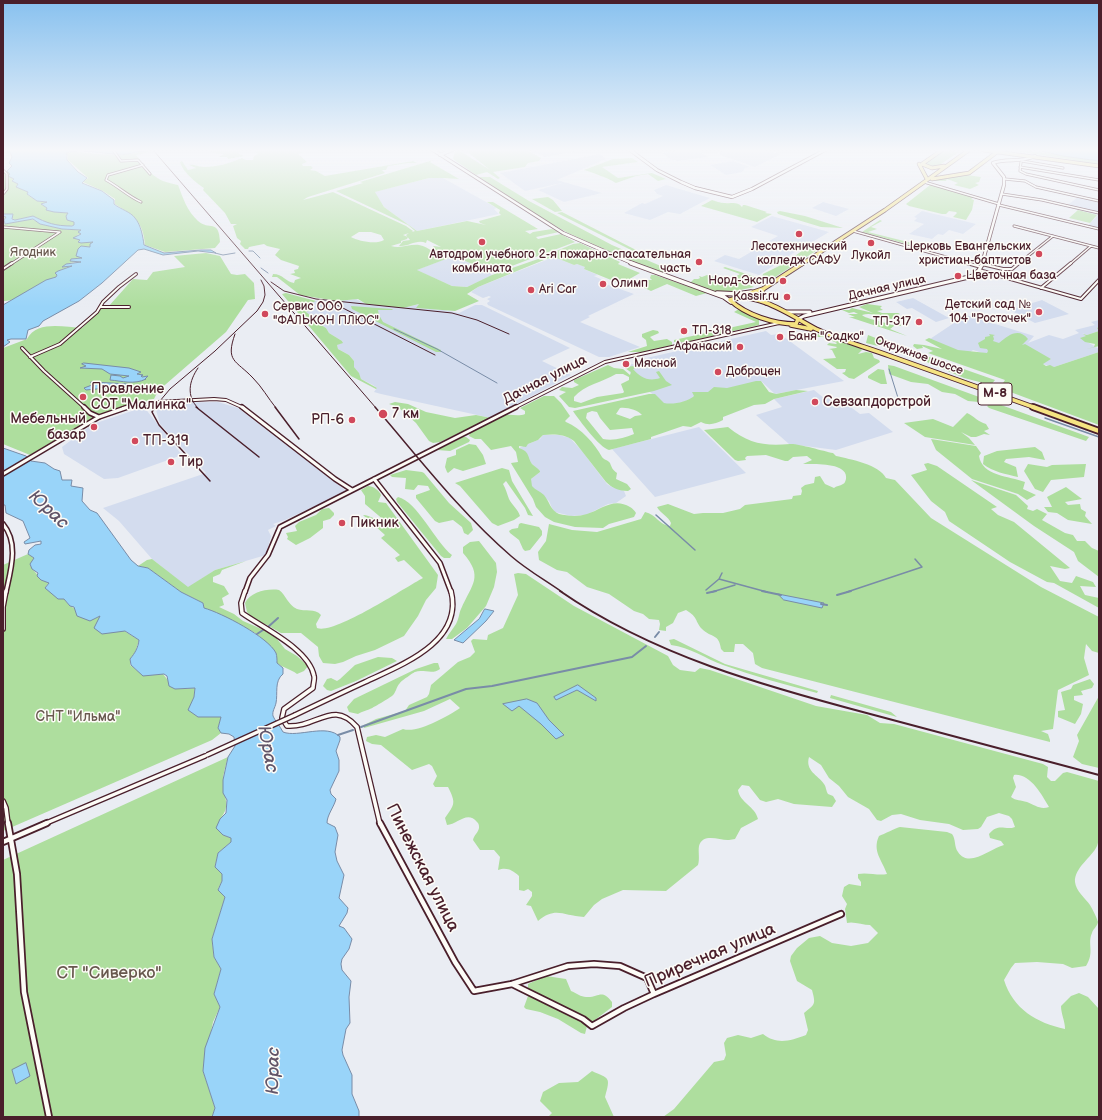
<!DOCTYPE html>
<meta charset="utf-8">
<style>
body{margin:0}
#map{position:relative;width:1102px;height:1120px;overflow:hidden;background:#eaedf3;font-family:"Balsamiq Sans",sans-serif}
canvas{display:block}
.frame{position:absolute;inset:0;border:4px solid #4a1f2b;pointer-events:none}
</style>
<div id="map">
<canvas width="1102" height="1120"></canvas>
<div class="frame"></div>
</div>
<script>
const context = document.querySelector('canvas').getContext('2d');
context.lineJoin = 'round';
function paint(path, color) { context.fillStyle = color; context.fill(path, 'evenodd'); }
function stroke(path, color, width, dash) { context.strokeStyle = color; context.lineWidth = width; context.lineCap = dash ? 'butt' : 'round'; context.setLineDash(dash || []); context.stroke(path); }
function write(font, color, halo, rows, align = 'center') {
  context.font = font + ' "Balsamiq Sans",sans-serif'; context.lineWidth = 3; context.setLineDash([]); context.textBaseline = 'middle'; context.strokeStyle = halo; context.fillStyle = color; for (const [text, x, y, turn = 0] of rows) {
    context.save(); context.translate(x, y); context.rotate((+turn || 0) * Math.PI / 180); context.textAlign = isNaN(turn) ? turn : align; if (halo) context.strokeText(text, 0, 0); context.fillText(text, 0, 0); context.restore();
  }
}
paint(new Path2D(`
 M 532,150 L 583,150 L 545,157 Z
 M 682,150 L 697,150 L 708,157 L 678,161 L 672,160 L 662,153 Z
 M 724,150 L 763,150 L 781,154 L 755,167 L 723,156 L 718,153 Z
 M 600,154 L 606,159 L 557,180 L 602,193 L 564,202 L 538,190 L 562,183 L 525,191 L 500,173 Z
 M 733,161 L 750,167 L 745,168 L 742,172 L 726,175 L 710,165 Z
 M 429,178 L 443,178 L 497,208 L 494,209 L 499,214 L 417,231 L 384,207 L 374,192 Z
 M 666,185 L 710,198 L 680,214 L 668,212 L 650,220 L 624,213 L 642,203 L 645,204 L 663,196 L 657,194 L 654,190 Z
 M 1078,197 L 1099,201 L 1099,228 L 1088,225 L 1098,215 L 1065,207 Z
 M 823,202 L 849,209 L 836,216 L 812,208 Z
 M 922,211 L 964,221 L 976,224 L 963,234 L 949,230 L 943,235 L 938,234 L 932,239 L 909,234 L 924,224 L 914,221 L 917,218 L 914,217 Z
 M 772,216 L 829,232 L 799,250 L 769,241 L 778,236 L 751,227 Z
 M 768,242 L 798,250 L 759,275 L 714,261 L 725,255 L 739,259 Z
 M 454,256 L 490,272 L 492,276 L 467,287 L 452,286 L 416,270 Z
 M 554,257 L 574,265 L 577,264 L 586,267 L 584,269 L 598,275 L 594,276 L 605,281 L 603,283 L 634,294 L 588,316 L 590,317 L 580,322 L 640,347 L 609,357 L 599,357 L 488,305 L 487,303 L 490,301 L 487,299 L 491,297 L 489,296 L 483,298 L 471,292 L 478,287 Z
 M 913,298 L 949,318 L 936,322 L 912,308 L 907,309 L 896,302 Z
 M 320,299 L 337,301 L 356,299 L 364,303 L 403,308 L 420,304 L 416,308 L 444,310 L 459,313 L 475,305 L 482,305 L 570,348 L 542,361 L 571,375 L 491,418 L 381,394 L 374,392 L 377,388 L 373,385 L 361,379 L 358,372 L 354,367 L 354,361 L 349,355 L 338,349 L 337,345 L 343,342 L 342,341 L 329,333 L 326,328 L 314,321 L 314,318 L 305,312 L 312,310 L 313,307 L 309,304 Z
 M 1042,300 L 1069,314 L 1035,323 L 1010,310 Z
 M 966,315 L 1034,336 L 1028,343 L 1049,335 L 1063,339 L 1079,333 L 1075,330 L 1095,325 L 1091,322 L 1099,320 L 1099,327 L 1097,328 L 1099,331 L 1087,335 L 1082,333 L 1087,336 L 1081,338 L 1099,349 L 1099,352 L 1054,367 L 1042,364 L 1051,359 L 989,355 L 973,350 L 967,355 L 927,341 Z
 M 766,331 L 771,335 L 780,334 L 844,381 L 775,394 L 761,381 L 692,397 L 692,400 L 666,406 L 650,392 L 646,390 L 627,369 L 621,367 L 645,361 L 642,359 Z
 M 814,390 L 825,399 L 837,397 L 860,414 L 869,413 L 893,432 L 836,450 L 789,444 L 756,415 L 782,407 L 774,399 Z
 M 218,402 L 238,408 L 345,490 L 345,492 L 285,520 L 273,524 L 276,526 L 268,530 L 271,536 L 266,555 L 215,570 L 188,588 L 152,559 L 119,521 L 103,508 L 206,473 L 160,424 L 156,410 L 161,403 Z
 M 144,407 L 182,455 L 118,478 L 104,479 L 64,454 L 62,447 L 93,424 Z
 M 699,427 L 746,473 L 655,497 L 612,449 Z
 M 543,435 L 559,435 L 570,438 L 582,451 L 607,484 L 612,487 L 624,491 L 626,496 L 616,503 L 608,504 L 586,515 L 571,516 L 555,512 L 552,508 L 549,501 L 531,486 L 531,479 L 540,472 L 540,471 L 532,464 L 519,448 L 540,439 Z`), '#d3dcee');
paint(new Path2D(`
 M 139,150 L 148,150 L 150,152 L 136,155 C 152,174 153,180 178,185 C 183,198 187,211 198,221 C 209,231 219,218 220,242 L 215,248 L 165,252 L 145,245 C 143,221 134,216 115,204 L 115,199 L 103,191 L 83,182 L 88,178 L 68,160 L 68,155 L 66,153 C 77,150 86,153 98,154 C 109,155 128,155 139,152 L 141,151 Z
 M 209,150 L 241,150 L 239,154 L 244,156 L 228,159 L 227,157 L 219,157 L 224,154 L 213,153 Z
 M 252,150 L 319,150 L 301,151 L 300,152 L 305,152 L 298,154 L 307,162 L 302,164 L 303,166 L 311,166 L 313,168 L 310,170 L 316,171 L 325,176 L 413,161 L 417,163 L 408,163 L 388,166 L 386,170 L 382,170 L 385,173 L 308,197 L 303,200 L 333,192 L 406,226 L 413,231 L 412,232 L 415,231 L 408,225 L 336,191 L 363,183 L 360,182 L 433,160 L 430,162 L 459,179 L 443,178 L 429,178 L 375,192 L 384,207 L 417,231 L 467,221 L 486,225 L 480,223 L 479,221 L 501,215 L 499,213 L 500,210 L 487,202 L 493,202 L 538,229 L 525,231 L 530,234 L 533,232 L 552,229 L 559,232 L 536,237 L 538,239 L 561,234 L 575,242 L 496,272 L 490,272 L 454,256 L 417,270 L 452,286 L 467,287 L 492,275 L 538,259 L 544,260 L 478,287 L 467,294 L 479,301 L 455,311 L 416,308 L 419,304 L 403,308 L 366,304 L 358,299 L 337,301 L 312,297 L 300,295 L 277,277 L 272,277 L 273,274 C 283,274 286,282 294,283 L 295,280 L 301,278 L 290,274 L 295,273 L 294,270 L 298,269 L 299,266 L 281,260 L 275,255 L 280,249 L 267,246 L 264,244 L 249,247 L 248,249 L 245,249 L 240,244 L 241,241 L 237,238 L 233,226 L 237,224 L 231,224 L 225,213 L 203,190 L 204,188 C 196,183 182,171 180,162 L 182,161 L 188,170 L 196,168 L 189,165 C 195,164 197,167 204,167 C 217,167 230,163 242,158 L 246,160 L 253,160 L 254,156 L 258,154 ZM 359,232 L 371,232 L 381,235 L 384,240 C 376,245 358,241 351,237 ZM 409,233 L 406,235 L 410,240 L 403,241 L 399,246 C 409,247 416,239 426,243 L 427,240 L 441,247 L 434,246 L 431,249 L 449,256 C 434,257 431,247 419,245 C 409,244 401,249 391,246 L 401,243 L 401,241 L 407,239 L 408,237 L 403,235 Z
 M 465,150 L 527,150 L 541,158 L 539,161 L 528,163 L 525,167 L 493,172 L 500,178 L 498,179 L 487,172 L 476,175 L 453,159 L 455,151 L 460,151 L 490,170 Z
 M 944,150 L 959,152 L 938,166 L 933,167 L 925,164 Z
 M 1009,150 C 1039,150 1069,157 1099,161 L 1099,164 Z
 M 632,158 L 638,162 L 602,167 L 618,178 L 652,173 L 666,179 L 658,181 L 648,174 L 636,176 L 616,183 C 612,180 592,172 584,170 L 613,159 Z
 M 9,171 L 11,174 L 9,176 L 14,179 L 18,184 L 16,186 L 28,192 L 28,195 L 37,201 L 47,202 L 41,204 L 47,208 L 46,210 L 54,212 L 68,213 L 66,216 L 67,220 L 74,221 L 74,225 C 59,229 45,222 33,216 L 15,220 L 12,218 L 13,214 L 3,214 L 3,172 Z
 M 967,175 L 981,177 L 979,182 L 975,183 L 979,185 L 970,189 L 954,185 L 958,183 L 947,179 L 946,181 L 935,181 L 936,180 Z
 M 479,177 L 490,177 L 529,201 L 612,245 L 670,270 L 662,273 L 654,271 L 568,233 L 538,216 Z
 M 930,185 L 974,197 L 971,199 L 974,200 L 972,210 L 966,220 L 953,217 L 957,213 L 956,212 L 949,211 L 946,214 L 942,214 L 909,206 L 906,204 Z
 M 548,197 L 553,200 L 562,211 L 555,212 L 532,199 Z
 M 712,200 C 716,201 720,203 725,203 C 732,204 737,201 742,207 L 743,205 L 745,205 L 767,212 L 765,213 L 772,214 L 757,222 L 701,206 Z
 M 1078,210 L 1097,215 L 1090,223 L 1069,218 Z
 M 780,211 L 805,216 L 843,228 L 821,227 L 778,214 L 777,212 Z
 M 562,212 L 636,250 L 633,251 L 557,213 Z
 M 3,216 L 6,217 L 4,220 L 5,224 L 30,219 L 37,221 L 40,224 L 62,229 L 81,230 L 82,233 L 77,235 L 76,239 L 94,242 L 90,247 L 81,246 L 78,249 L 83,261 L 69,263 L 66,267 L 73,265 L 58,271 L 56,277 C 40,283 19,302 3,301 Z
 M 880,220 L 882,221 L 871,227 L 877,229 L 868,232 L 932,248 L 929,250 L 862,232 Z
 M 580,243 L 620,262 L 618,264 L 640,273 L 626,281 L 616,282 L 584,269 L 585,267 L 577,264 L 574,265 L 554,257 L 546,259 L 542,257 L 573,244 Z
 M 809,246 L 819,249 L 772,279 L 762,277 L 763,274 L 793,259 L 792,258 Z
 M 206,253 L 220,256 L 231,274 L 237,275 L 245,274 L 254,283 L 255,299 L 248,300 L 226,332 L 158,391 L 154,399 L 124,407 L 102,415 L 30,455 L 3,444 L 3,348 L 27,339 C 37,320 64,327 82,328 L 103,307 L 108,307 L 133,279 L 147,280 L 153,272 L 185,267 L 174,256 Z
 M 725,267 L 762,279 L 757,283 L 746,279 L 741,281 L 754,287 L 765,280 L 754,287 L 722,294 L 690,283 L 694,279 L 698,279 L 700,278 L 699,276 L 702,277 L 707,275 L 728,281 L 740,274 L 723,268 Z
 M 651,275 L 655,275 L 707,293 L 696,296 L 667,284 L 651,291 L 638,285 L 640,284 L 637,282 L 644,283 L 643,280 L 652,280 L 650,278 Z
 M 286,293 L 316,301 L 309,304 L 313,307 L 313,309 L 306,312 L 314,318 L 314,321 L 326,328 L 329,333 L 342,341 L 343,343 L 337,345 L 338,349 L 349,355 L 354,361 L 354,367 L 359,373 L 361,379 L 377,388 L 376,389 L 351,376 L 282,294 Z
 M 867,304 L 882,306 L 880,308 L 883,310 L 877,311 L 882,313 L 898,313 L 900,314 L 893,317 L 904,316 C 890,325 876,310 862,315 C 866,319 885,322 892,325 L 897,323 L 900,323 L 901,326 L 894,326 L 890,329 L 907,336 L 849,317 L 855,317 L 848,314 L 858,314 L 854,312 L 849,313 L 842,310 L 849,310 L 852,308 L 873,313 L 859,307 Z
 M 351,306 L 392,309 L 393,310 L 378,310 L 379,315 L 383,322 L 441,350 L 441,352 L 436,352 L 352,309 Z
 M 739,309 L 759,318 L 759,325 L 687,342 L 674,342 L 674,340 L 756,322 L 734,312 Z
 M 1099,327 L 1099,346 L 1087,349 L 1094,347 L 1095,344 L 1085,342 L 1080,338 L 1086,336 L 1083,334 L 1087,335 L 1099,331 L 1097,328 Z
 M 653,330 L 658,331 L 659,333 L 650,337 L 654,341 L 667,339 L 672,342 L 672,345 L 644,352 L 628,352 L 647,346 L 646,340 L 642,337 L 642,334 Z
 M 818,334 L 860,348 L 862,350 L 858,354 L 866,352 L 872,353 L 874,358 L 879,360 L 880,362 L 854,379 L 849,378 L 842,373 L 845,372 L 846,369 L 837,369 L 823,359 L 836,358 L 832,350 L 829,349 L 836,348 L 837,347 L 827,345 L 829,343 L 836,344 L 837,343 L 823,337 L 813,337 L 815,340 L 807,336 Z
 M 989,334 L 995,335 L 993,336 L 994,339 L 993,341 L 999,343 C 1008,335 1019,327 1028,339 L 1022,345 L 1025,344 L 1051,359 L 1043,364 L 1046,366 L 1050,365 L 1054,367 L 1099,352 L 1099,425 L 1005,390 L 1008,385 L 1003,383 L 1005,380 L 928,353 L 933,351 L 922,346 L 923,348 L 917,349 L 913,346 L 914,344 L 924,345 L 942,349 L 925,340 L 929,338 L 958,350 L 987,353 L 988,351 L 987,349 L 980,348 L 978,343 L 985,339 L 985,337 L 990,336 Z
 M 868,335 L 909,351 L 904,354 L 881,345 L 878,346 L 866,343 Z
 M 915,352 L 995,380 L 991,385 L 964,378 L 927,362 L 907,356 Z
 M 608,365 L 614,368 L 623,369 L 630,375 L 631,372 L 623,367 L 635,366 L 639,367 L 633,369 C 640,377 648,382 660,378 L 656,372 L 659,371 L 666,381 L 672,385 L 654,391 L 575,408 L 569,407 L 559,396 L 566,392 L 559,390 L 562,387 L 572,388 L 579,385 L 574,382 L 574,380 ZM 616,374 L 623,374 L 629,377 L 629,380 L 621,384 L 624,392 L 623,393 L 597,397 L 581,403 L 574,401 L 574,397 C 584,385 603,382 616,374 Z
 M 888,365 L 894,366 L 1089,437 L 1086,441 L 989,408 L 987,406 L 990,404 L 990,403 L 968,401 L 955,394 L 942,392 L 928,384 L 911,382 L 889,374 Z
 M 878,369 L 884,370 L 887,384 L 881,384 L 868,378 L 868,376 Z
 M 756,381 L 761,381 L 769,392 L 776,394 L 796,390 L 808,391 L 774,399 L 765,404 L 754,405 L 723,417 L 723,420 C 715,424 709,426 701,422 L 691,427 L 683,426 L 651,437 L 651,439 L 609,450 C 600,448 579,420 573,411 L 649,394 L 655,394 L 664,403 C 673,405 687,402 694,396 L 692,392 L 708,392 L 714,387 L 727,388 ZM 620,408 C 627,407 638,410 642,415 L 635,416 L 630,419 L 616,414 ZM 592,411 L 597,412 L 600,418 L 610,430 L 632,428 L 634,434 C 624,438 614,441 603,439 L 586,418 L 587,413 Z
 M 544,396 L 554,396 L 561,403 L 570,416 L 565,421 L 566,422 C 581,428 595,444 602,457 C 604,460 608,460 610,463 C 612,468 612,469 617,473 L 616,479 L 627,484 L 631,489 L 628,491 C 619,491 612,488 606,482 L 574,441 C 565,434 554,434 543,435 L 538,440 L 528,444 L 526,447 L 519,446 L 519,448 C 530,452 527,456 532,464 C 534,466 538,468 540,471 L 540,472 L 531,479 L 532,486 C 535,490 540,491 544,495 C 549,501 551,511 559,514 C 567,516 578,517 587,514 C 602,509 614,497 630,507 C 633,509 634,510 636,513 L 634,517 L 609,524 L 603,528 L 575,527 L 554,522 L 545,517 L 536,507 L 533,499 L 512,465 L 511,463 L 518,462 L 516,452 L 511,446 L 491,450 L 481,439 L 475,439 L 469,436 L 470,433 C 481,427 493,419 505,415 C 512,414 518,417 525,414 L 525,411 L 520,408 Z
 M 395,402 L 408,404 L 426,412 L 455,418 L 476,415 L 491,418 L 440,442 L 433,443 L 429,441 L 416,423 L 398,407 L 389,404 Z
 M 967,413 C 974,416 978,422 986,424 L 989,429 L 984,431 L 990,435 L 984,434 L 976,437 L 971,437 L 961,432 L 969,438 L 975,445 L 925,437 L 904,423 L 933,419 L 953,427 Z
 M 728,427 C 749,444 764,446 790,444 C 797,443 823,451 833,453 L 836,456 C 850,459 880,465 886,478 L 895,480 L 931,518 L 1041,587 L 1099,617 L 1099,653 L 1092,651 L 1086,644 L 1084,658 L 1089,675 L 1058,690 L 1053,729 L 1041,731 L 1048,734 L 1050,740 L 1050,742 L 762,668 L 755,664 L 753,653 L 743,644 L 735,644 L 734,652 L 724,652 L 721,649 C 719,633 711,638 702,629 C 694,620 699,618 686,610 L 678,613 L 673,623 L 666,627 L 666,631 L 659,630 L 660,624 L 659,620 L 649,619 L 643,614 L 634,611 L 609,594 L 587,587 L 567,572 L 557,570 L 539,560 L 538,552 L 546,541 L 549,524 L 572,530 L 597,532 L 641,519 L 645,512 C 656,514 659,525 670,526 L 671,523 C 668,516 661,514 657,507 L 668,504 L 694,514 L 703,513 L 723,513 L 740,509 L 745,505 L 792,499 L 793,496 L 801,495 L 802,491 L 801,488 L 805,485 L 814,483 L 815,477 L 820,476 L 825,484 L 834,488 C 836,486 840,486 843,484 C 845,483 845,482 846,479 C 849,462 813,464 803,464 L 812,460 L 807,456 L 793,457 L 788,461 L 785,461 L 766,455 L 747,456 L 745,458 L 746,460 L 738,461 L 735,460 L 704,430 Z
 M 463,437 L 466,437 L 470,440 L 469,442 L 450,451 L 437,450 Z
 M 931,439 L 976,446 L 981,453 L 979,456 C 982,476 1009,476 1025,482 L 1023,489 L 1036,495 L 1027,500 L 1018,494 L 972,479 L 936,450 Z
 M 469,444 L 476,445 L 483,455 L 486,464 L 463,471 L 454,468 L 448,473 L 447,472 L 445,467 L 447,458 L 456,455 L 456,450 Z
 M 1035,447 L 1042,452 L 1045,460 L 1029,457 L 1006,459 L 1004,462 L 1016,467 L 1018,477 C 1006,474 993,472 983,464 L 984,456 L 997,451 Z
 M 928,463 L 937,466 L 997,507 L 991,509 L 998,515 L 1014,522 L 1070,568 L 1065,569 L 1050,566 L 1060,581 L 1072,583 L 1076,576 L 1093,582 L 1096,587 L 1080,586 L 1085,595 L 1099,598 L 1099,608 L 1054,583 L 1047,582 L 1010,562 L 949,521 L 945,512 L 931,501 L 911,475 L 927,470 L 924,464 Z
 M 1028,464 L 1047,467 L 1052,465 L 1086,464 L 1084,477 L 1051,480 L 1043,492 L 1035,489 L 1024,471 Z
 M 502,468 L 509,470 L 512,481 L 533,516 L 528,515 L 525,508 L 506,481 L 503,484 C 506,489 507,494 509,499 C 512,505 518,509 520,516 L 514,520 L 498,526 L 492,523 L 460,486 L 455,483 Z
 M 406,470 L 422,472 L 424,473 L 449,503 L 471,523 L 473,530 L 468,535 L 464,533 L 462,527 L 453,520 L 439,523 L 435,521 L 416,498 L 416,495 L 430,490 L 428,486 L 418,485 L 414,490 L 405,489 L 406,478 L 392,477 L 390,475 Z
 M 971,480 L 1016,495 L 1028,506 L 1027,509 L 1033,511 L 1037,509 L 1047,514 L 1042,520 L 1065,533 L 1073,535 L 1077,541 L 1085,541 L 1092,548 L 1099,551 L 1099,577 L 1078,561 L 1074,552 L 1034,526 Z
 M 368,486 C 373,486 379,490 381,495 L 378,502 L 386,503 L 438,575 L 436,588 L 426,600 L 418,616 L 404,636 L 375,650 L 356,656 L 343,662 L 335,664 L 323,663 L 319,656 L 318,647 L 301,633 L 281,633 L 267,625 L 254,620 L 247,612 L 245,603 C 250,592 268,588 279,590 C 286,595 288,605 297,609 C 305,612 315,608 321,615 L 316,624 L 317,628 C 334,635 404,588 423,578 L 404,560 L 398,562 L 395,558 L 400,555 L 381,538 L 385,535 L 363,515 C 371,515 377,522 385,521 L 365,504 L 365,496 L 361,490 Z
 M 1066,487 L 1082,499 L 1065,502 L 1068,505 L 1080,504 L 1081,509 L 1086,512 L 1085,516 L 1092,524 L 1068,520 L 1057,513 L 1048,512 L 1044,507 L 1052,507 L 1047,497 Z
 M 398,497 C 417,501 436,543 452,555 L 450,558 L 444,558 L 441,556 L 397,502 L 396,499 Z
 M 329,508 L 334,513 L 334,515 L 330,519 L 323,521 L 323,528 L 310,538 L 296,545 L 287,539 L 288,537 L 286,533 L 297,531 L 295,526 L 299,522 L 316,515 L 322,509 Z
 M 521,523 L 539,527 L 542,531 L 542,535 L 530,550 L 525,551 L 523,549 L 519,540 L 510,533 L 509,531 L 512,529 L 518,528 L 519,524 Z
 M 479,541 L 496,563 L 497,572 L 494,587 L 486,606 L 467,628 L 452,639 L 446,639 C 449,633 453,629 456,624 C 459,619 459,613 461,609 C 472,584 484,577 463,553 L 463,547 L 470,542 Z
 M 28,554 L 34,558 L 30,565 C 33,571 38,574 41,580 L 49,582 L 45,588 L 64,599 L 70,606 L 94,619 L 100,616 L 139,640 L 135,653 L 130,659 L 130,665 L 143,675 L 163,674 L 175,689 L 195,688 L 194,697 L 198,717 L 221,717 L 218,728 L 221,733 L 212,740 L 3,831 L 3,565 Z
 M 152,559 L 188,587 L 215,570 L 246,561 L 222,570 L 220,574 L 213,577 L 213,582 L 224,586 L 229,594 L 222,598 L 224,605 L 219,607 L 234,614 L 243,621 L 273,634 L 285,649 L 297,656 L 308,666 L 304,671 L 297,674 C 291,669 283,668 277,663 L 276,654 L 257,634 L 235,622 L 204,608 L 203,603 L 181,592 L 148,568 L 138,566 L 147,560 Z
 M 518,573 L 526,574 L 574,606 L 668,656 L 673,665 L 680,670 L 695,672 L 700,668 L 710,670 L 816,706 L 867,715 L 880,723 L 894,724 L 1043,764 L 1048,767 L 1047,777 L 1051,781 L 1055,781 L 1063,773 L 1067,772 L 1099,781 C 1099,794 1102,836 1097,846 C 1092,857 1074,868 1075,882 C 1076,891 1085,898 1090,905 C 1093,910 1096,916 1098,922 C 1097,927 1093,929 1092,933 C 1087,944 1095,952 1086,966 L 1072,968 L 1063,964 L 1037,962 L 1015,963 L 1011,968 L 1004,980 C 1013,1009 1037,1023 1065,1029 C 1065,1021 1061,1014 1061,1006 L 1071,996 L 1079,993 L 1088,997 L 1099,1009 L 1099,1117 L 663,1117 L 674,1109 L 714,1062 L 724,1060 L 726,1055 L 724,1043 L 727,1038 L 738,1035 L 751,1038 L 763,1034 C 777,1045 790,1041 806,1035 L 808,1030 L 804,1013 C 815,1004 816,1005 812,990 L 797,981 L 790,961 L 791,956 L 797,948 L 809,938 L 820,936 L 832,943 L 851,946 L 868,943 L 878,933 L 870,925 C 863,925 853,921 847,923 L 845,909 L 847,904 L 842,896 L 844,887 L 849,884 L 861,886 L 861,882 L 858,878 L 858,874 C 868,872 878,876 887,874 C 882,860 872,851 879,836 C 884,834 896,828 900,827 L 947,832 L 952,834 C 956,839 954,847 958,852 C 969,869 991,848 1004,845 L 1001,841 L 990,838 L 989,834 C 999,822 1005,831 1015,827 L 1012,819 L 1009,816 L 999,813 L 987,817 L 981,827 L 978,829 L 963,830 L 949,824 L 920,820 L 901,814 L 892,815 L 881,821 L 877,820 L 869,809 L 848,797 L 839,786 L 829,778 L 821,765 L 809,757 C 805,771 818,775 824,784 C 826,786 826,791 828,794 L 833,796 L 836,801 L 832,807 L 794,804 L 778,799 L 766,802 L 760,800 L 749,786 L 742,785 L 738,790 C 740,803 755,806 758,819 L 741,828 L 735,839 C 733,839 731,840 729,840 C 721,841 703,832 699,846 C 698,852 700,859 698,865 L 666,891 L 623,890 L 602,899 L 594,905 L 584,917 C 563,916 556,906 538,921 L 531,906 L 526,905 L 532,896 L 532,892 L 528,889 L 524,891 L 519,890 L 519,876 C 512,870 507,867 498,870 L 500,857 L 494,850 L 480,850 L 473,840 C 474,835 478,833 479,828 C 479,825 479,824 477,822 C 467,810 457,825 447,825 L 445,818 C 455,804 456,803 448,787 L 435,787 L 433,784 L 437,776 L 432,766 L 429,764 L 412,770 L 381,745 L 372,744 L 366,741 L 367,737 L 376,735 L 385,737 L 403,729 C 417,734 448,716 460,708 L 450,699 L 424,711 L 364,728 L 364,725 L 376,719 L 405,711 L 409,705 L 427,697 L 429,694 L 431,685 L 458,662 L 470,657 L 475,652 L 471,641 L 473,639 L 487,640 L 488,635 L 503,628 L 518,595 L 514,574 ZM 1014,775 C 1030,773 1042,795 1049,807 C 1040,810 1035,805 1027,802 C 1021,800 1016,801 1011,797 L 1016,787 L 1013,778 Z
 M 674,639 L 725,664 L 818,691 L 817,693 C 786,685 754,676 723,665 C 706,659 690,647 671,645 L 669,640 Z
 M 378,657 L 392,658 L 397,661 L 356,681 L 331,691 L 327,690 L 323,686 L 327,679 L 331,678 L 337,681 L 340,679 L 355,665 Z
 M 434,663 L 438,663 L 440,669 C 433,675 423,669 415,672 C 414,672 400,682 400,683 C 396,687 396,693 392,696 C 391,697 371,709 370,709 C 365,711 363,711 358,714 L 349,712 L 347,707 L 354,699 L 416,669 Z
 M 1090,679 L 1094,684 L 1092,688 L 1081,691 L 1083,695 L 1074,696 L 1074,700 L 1083,704 L 1081,714 L 1075,724 L 1058,717 L 1058,711 L 1065,710 L 1061,692 L 1071,689 L 1073,685 Z
 M 831,695 L 891,712 L 897,717 L 830,698 Z
 M 1099,696 L 1099,768 L 1082,764 L 1073,757 L 1079,741 L 1077,735 Z
 M 228,757 C 226,765 223,773 223,781 C 223,797 232,805 220,819 L 223,835 L 231,838 L 231,842 L 218,853 L 215,867 L 223,874 L 222,881 L 218,889 L 225,897 L 212,939 L 214,957 L 221,969 L 214,994 L 220,1007 L 213,1022 L 203,1071 L 215,1108 L 212,1117 L 3,1117 L 3,860 Z
 M 546,976 L 566,979 L 571,991 C 576,993 581,997 586,997 C 599,998 601,988 612,1002 L 612,1007 L 587,1026 L 585,1034 L 581,1033 L 558,1019 L 540,1012 L 526,1009 L 524,1007 L 528,996 L 528,984 Z
 M 592,1071 C 609,1079 611,1076 605,1097 L 614,1117 L 548,1117 L 552,1113 L 540,1101 L 543,1092 L 559,1083 L 578,1082 Z`), '#aede9e');
const water = new Path2D(`
 M 6,150 L 140,150 C 123,161 85,146 66,153 L 67,155 L 67,160 L 78,172 L 87,178 L 82,183 L 102,191 L 114,200 L 114,204 C 120,209 131,212 135,218 C 141,225 143,237 144,245 L 164,253 L 201,250 L 211,250 L 216,253 L 198,251 L 163,255 L 144,249 L 138,250 L 102,283 L 79,301 L 43,321 L 39,326 L 28,330 L 26,339 L 11,339 L 7,340 L 10,342 L 3,347 L 3,305 L 46,280 L 56,277 L 57,275 L 55,273 L 58,271 L 72,266 L 62,267 L 66,264 L 81,262 L 70,261 L 71,259 L 82,258 L 76,256 L 78,249 L 81,246 L 90,247 L 90,244 L 93,242 L 81,243 L 78,242 L 80,240 L 73,238 L 81,234 L 78,232 L 81,230 L 62,229 L 40,224 L 33,219 L 5,224 L 4,220 L 6,217 L 3,216 L 3,214 L 13,214 L 12,219 L 15,220 L 33,216 C 47,223 55,226 72,226 L 74,225 L 74,222 L 67,220 L 66,216 L 68,213 L 54,212 L 46,210 L 47,208 L 41,204 L 47,202 L 37,201 L 27,194 L 28,192 L 16,187 L 18,184 L 12,181 L 14,179 L 8,176 L 10,174 L 7,171 L 12,166 L 9,163 L 12,157 L 10,152 Z
 M 1037,150 L 1099,150 L 1099,161 L 1063,156 Z
 M 84,363 L 129,368 L 141,372 L 137,374 L 143,375 L 141,376 L 142,377 L 148,376 L 145,379 L 146,379 C 134,385 122,381 110,380 L 111,375 L 120,376 L 123,378 L 129,376 L 110,374 L 102,369 L 80,368 L 86,366 L 82,364 Z
 M 91,382 L 94,382 L 128,384 L 127,386 L 86,390 L 84,388 L 92,385 Z
 M 3,448 L 26,456 L 31,461 L 45,463 L 54,469 L 60,471 L 62,480 L 72,480 L 71,486 L 83,488 L 82,501 L 90,510 L 97,513 L 131,560 L 138,566 L 148,568 L 181,592 L 203,603 L 204,608 C 222,613 268,637 276,653 C 277,656 277,660 277,663 L 283,668 L 283,674 C 274,681 278,694 276,703 C 275,708 272,711 273,716 C 275,721 280,726 283,732 C 298,738 327,723 340,737 L 340,740 L 336,751 L 339,760 L 339,771 L 330,790 L 331,794 L 336,799 C 334,807 327,815 327,823 L 335,827 L 338,835 L 335,852 L 337,861 L 344,875 L 339,898 L 348,908 L 347,913 L 339,926 L 344,928 L 352,939 L 349,949 L 342,959 L 341,964 L 342,970 L 351,981 L 349,997 L 350,1023 L 346,1029 L 342,1050 L 343,1055 L 352,1075 L 352,1094 L 359,1111 L 359,1117 L 212,1117 L 215,1108 L 203,1071 L 205,1048 L 220,1007 L 214,994 L 221,969 L 214,957 L 212,939 L 225,897 L 218,890 L 222,881 L 222,874 L 215,867 L 218,853 L 231,842 L 231,838 L 223,835 L 216,828 L 220,819 L 226,813 L 227,800 L 223,793 L 223,780 L 228,757 L 235,746 L 234,737 L 229,734 L 221,733 L 218,728 L 221,717 L 198,717 L 188,710 L 194,697 L 195,688 L 175,689 L 169,686 L 167,676 L 164,674 L 143,676 L 131,665 L 130,659 C 135,653 138,648 139,640 L 125,631 L 102,634 L 94,628 L 100,616 L 90,621 L 77,616 L 74,607 L 70,606 L 64,599 L 58,599 L 45,588 L 49,583 L 41,580 L 37,576 L 38,573 L 32,569 L 30,564 L 34,558 L 28,554 L 29,550 L 35,545 L 41,544 L 41,541 L 25,544 L 24,542 L 30,538 L 23,521 L 6,513 L 5,505 L 3,505 Z
 M 778,594 L 824,603 L 822,608 L 784,600 Z
 M 485,609 L 494,611 L 486,621 L 463,643 L 454,640 L 479,619 Z
 M 578,685 L 596,698 L 596,701 L 577,690 L 556,700 L 554,697 Z
 M 527,699 L 537,703 L 549,720 L 564,735 L 556,739 L 541,724 L 519,706 L 512,711 L 503,704 Z
 M 26,1063 L 30,1076 L 16,1084 L 12,1070 Z`);
paint(water, '#99d4f9');
stroke(water, '#798ca7', 1);
stroke(new Path2D(`
 M 137,152 L 145,151
 M 249,251 L 253,251 L 260,258
 M 215,253 L 223,255 L 235,253
 M 261,268 L 268,273
 M 394,329 L 437,349 L 497,383
 M 889,369 L 899,401`), '#798ca7', 1);
stroke(new Path2D(`
 M 1045,418 L 1099,437
 M 656,515 L 695,550
 M 719,579 L 767,592
 M 706,590 L 719,579 L 722,573
 M 712,592 L 735,585
 M 847,592 L 922,567 L 915,559`), '#798ca7', 1.5);
stroke(new Path2D(`
 M 762,591 L 781,595
 M 707,593 L 716,591
 M 837,595 L 851,591
 M 821,604 L 827,605
 M 268,627 L 278,618
 M 257,634 L 263,630
 M 655,637 L 659,632
 M 361,727 L 466,689 L 492,686 L 632,657 L 646,646
 M 338,735 L 353,730`), '#798ca7', 2);
const minorFar4 = new Path2D(`
 M 113,150 L 121,161 L 138,160 L 150,174
 M 1022,161 L 1063,168
 M 1021,162 L 1020,171 L 1026,174 L 1099,190
 M 1020,167 L 1099,180
 M 3,170 L 7,174 L 7,189 L 3,194
 M 1005,179 L 1025,181 L 1036,187 L 1099,201
 M 924,182 L 999,204
 M 1002,194 L 1042,200 L 1099,213
 M 141,202 C 128,196 119,187 106,180 L 108,175 L 143,165
 M 999,205 L 1099,229
 M 1014,226 L 1099,248
 M 3,227 L 59,232
 M 853,231 L 971,264
 M 11,264 L 60,232
 M 1018,264 L 1053,236
 M 1070,264 L 1091,246`);
const minorFar3 = new Path2D(`
 M 967,263 L 981,267
 M 982,264 L 1003,269 L 1003,273
 M 3,269 L 12,263
 M 1003,269 L 1012,269 L 1019,263
 M 979,270 L 1081,299 L 1099,280
 M 1041,288 L 1071,263
 M 101,307 L 129,307
 M 22,348 L 44,371 L 85,408
 M 30,357 L 60,344 L 97,312 L 103,302 L 119,287 L 136,274
 M 123,408 L 158,402 L 214,399 L 226,400 L 244,408
 M 514,408 L 605,362 L 779,323`);
const minorFar2 = new Path2D(`
 M 84,407 L 90,413 L 99,417
 M 242,407 L 335,479 L 352,490
 M 3,474 L 99,417 L 128,407
 M 374,479 L 440,563 L 451,592
 M 3,524 C 19,543 11,569 6,592
 M 245,592 L 250,578 L 268,555 L 280,527 L 516,407`);
const minorFar1 = new Path2D(`
 M 245,591 L 241,603 L 242,613 C 263,628 309,649 314,676 C 315,679 313,684 313,688 L 284,709 L 282,718 L 287,726 C 317,728 333,699 357,727 L 380,824
 M 3,629 L 3,607 L 6,591
 M 295,715 C 318,704 341,693 365,682 C 401,665 464,642 451,591
 M 3,801 L 6,808 L 8,824
 M 44,824 L 205,756`);
const minor = new Path2D(`
 M 8,823 L 17,874 L 24,992 L 49,1117
 M 380,823 L 455,962 L 474,991 L 512,984 L 568,966 L 594,964 L 620,966 L 647,978 L 654,994
 M 3,842 L 47,823
 M 512,984 L 583,1019 L 592,1026 L 624,1008 L 654,994 L 841,914`);
const tertiaryFar1 = new Path2D(`
 M 630,150 L 657,170 L 681,182 L 695,188 L 732,197 L 752,189 L 825,150
 M 440,155 L 452,150
 M 993,163 C 1007,158 1021,163 1035,156
 M 982,264 L 1004,185 L 1004,177 L 993,163`);
const tertiary = new Path2D(`
 M 787,312 L 810,312
 M 798,319 L 804,316 L 973,276 L 979,270 L 983,263`);
const secondaryFar1 = new Path2D(`
 M 433,150 L 563,233 L 634,264`);
const secondary = new Path2D(`
 M 631,263 L 724,297 L 731,302
 M 717,293 L 738,294 L 751,292`);
const primaryFar2 = new Path2D(`
 M 942,150 L 922,164 L 932,168 L 944,166
 M 983,150 L 1099,166
 M 919,164 L 927,179
 M 932,179 L 969,173 L 997,152
 M 802,264 L 885,210 L 969,150`);
const primaryFar1 = new Path2D(`
 M 763,289 L 761,296 L 766,303
 M 742,296 L 763,289 L 803,263
 M 798,319 L 796,324 C 774,324 746,315 730,300 C 756,290 793,317 816,329 C 839,340 866,347 890,356 C 939,373 987,391 1036,408
 M 791,325 L 811,329`);
const primary = new Path2D(`
 M 1033,407 L 1099,431`);
stroke(minorFar4, '#4a1f2b', 3);
stroke(minorFar3, '#4a1f2b', 4);
stroke(minorFar2, '#4a1f2b', 6);
stroke(minorFar1, '#4a1f2b', 6);
stroke(minor, '#4a1f2b', 8);
stroke(tertiaryFar1, '#4a1f2b', 4);
stroke(tertiary, '#4a1f2b', 5);
stroke(secondaryFar1, '#4a1f2b', 4);
stroke(secondary, '#4a1f2b', 5.5);
stroke(primaryFar2, '#4a1f2b', 4.5);
stroke(primaryFar1, '#4a1f2b', 5.5);
stroke(primary, '#4a1f2b', 8);
stroke(minorFar4, '#fdfcf7', 1.5);
stroke(minorFar3, '#fdfcf7', 2);
stroke(minorFar2, '#fdfcf7', 3);
stroke(minorFar1, '#fdfcf7', 3.5);
stroke(minor, '#fdfcf7', 4.5);
stroke(tertiaryFar1, '#fdfcf7', 2.5);
stroke(tertiary, '#fdfcf7', 3);
stroke(secondaryFar1, '#fdfcf7', 2.5);
stroke(secondary, '#fdfcf7', 3.5);
stroke(primaryFar2, '#f5e382', 3);
stroke(primaryFar1, '#f5e382', 3.5);
stroke(primary, '#f5e382', 4.5);
stroke(new Path2D(`
 M 153,150 L 376,408
 M 271,282 L 284,291 L 316,299 L 452,313 L 477,320 L 509,334
 M 335,304 L 435,355
 M 235,334 C 225,362 236,360 253,378 C 262,387 268,398 276,408
 M 154,408 L 170,389 L 215,351 L 257,311 L 263,302 L 265,295 L 264,286 L 261,280
 M 198,408 C 186,396 189,381 198,368`), '#4a1f2b', 1);
stroke(new Path2D(`
 M 155,407 L 152,412 L 159,425 L 210,481
 M 196,407 L 259,457
 M 275,407 L 299,439
 M 375,407 C 419,458 461,513 511,556 C 527,570 545,580 562,592`), '#4a1f2b', 1.5);
stroke(new Path2D(`
 M 560,591 C 654,656 764,686 874,715 C 949,735 1024,755 1099,775`), '#4a1f2b', 2);
const minorBridge = new Path2D(`
 M 207,755 L 295,715`);
stroke(minorBridge, '#4a1f2b', 6, []);
stroke(minorBridge, '#fdfcf7', 3.5);
const sky = context.createLinearGradient(0, 0, 0, 307);
sky.addColorStop(0, '#88c1ef');
sky.addColorStop(0.49, '#f6f7fa');
sky.addColorStop(1, '#f6f7fa00');
context.fillStyle = sky;
context.fillRect(0, 0, 1102, 307);
for (const [x, y, r, color] of [
 [799,234,4,"#d1495b"],
 [482,242,4,"#d1495b"],
 [871,243,4,"#d1495b"],
 [1039,254,4,"#d1495b"],
 [699,262,4,"#d1495b"],
 [958,276,4,"#d1495b"],
 [783,281,4,"#d1495b"],
 [603,284,4,"#d1495b"],
 [531,290,4,"#d1495b"],
 [787,297,4,"#d1495b"],
 [1039,312,4,"#d1495b"],
 [265,314,4,"#d1495b"],
 [919,322,4,"#d1495b"],
 [684,331,4,"#d1495b"],
 [780,337,4,"#d1495b"],
 [740,347,4,"#d1495b"],
 [626,364,4,"#d1495b"],
 [718,372,4,"#d1495b"],
 [83,397,4,"#d1495b"],
 [815,402,4,"#d1495b"],
 [383,414,5,"#d1495b"],
 [352,420,4,"#d1495b"],
 [94,427,4,"#d1495b"],
 [135,441,4,"#d1495b"],
 [171,462,4,"#d1495b"],
 [342,523,4,"#d1495b"]
]) { const dot = new Path2D(); dot.arc(x, y, r, 0, 2 * Math.PI); context.fillStyle = color; context.fill(dot); stroke(dot, '#fdfcf7', 1.5); }
write('12px', '#4a1f2b', '#fdfcf7', [
 ["Лесотехнический",799,247,"center"],
 ["колледж САФУ",799,261,"center"],
 ["Церковь Евангельских",1031,247,"right"],
 ["христиан-баптистов",1031,261,"right"],
 ["Автодром учебного",482,255,"center"],
 ["комбината",482,269,"center"],
 ["2-я пожарно-спасательная",691,255,"right"],
 ["часть",691,269,"right"],
 ["Лукойл",871,256,"center"],
 ["Цветочная база",966,276],
 ["Норд-Экспо",775,281,"right"],
 ["Олимп",611,284],
 ["Ari Car",539,290],
 ["Kassir.ru",779,297,"right"],
 ["Детский сад №",1031,305,"right"],
 ["104 \"Росточек\"",1031,319,"right"],
 ["Сервис ООО",273,307],
 ["\"ФАЛЬКОН ПЛЮС\"",273,321],
 ["ТП-317",911,322,"right"],
 ["ТП-318",692,331],
 ["Баня \"Садко\"",788,337],
 ["Афанасий",732,347,"right"],
 ["Мясной",634,364],
 ["Доброцен",726,372]
], 'left');
write('12px', '#68584e', '#fdfcf7', [
 ["Ягодник",33,253]
]);
write('12px', '#4a1f2b', '#fdfcf7', [
 ["Дачная улица",887,288,-13],
 ["Окружное шоссе",919,356,20]
]);
for (const [x, y, w] of [
 [995,394,34]
]) { const box = new Path2D(); box.roundRect(x - w / 2, y - 11, w, 22, 3); context.fillStyle = '#fdfcf7'; context.fill(box); stroke(box, '#4a1f2b', 1); }
write('bold 13px', '#4a1f2b', null, [
 ["М-8",995,394]
]);
write('14px', '#4a1f2b', '#fdfcf7', [
 ["Дачная улица",545,380,-27]
]);
write('14px', '#4a1f2b', '#fdfcf7', [
 ["Правление",91,389],
 ["СОТ \"Малинка\"",91,405],
 ["Севзапдорстрой",823,402],
 ["7 км",392,414],
 ["Мебельный",86,419,"right"],
 ["базар",86,435,"right"],
 ["РП-6",344,420,"right"],
 ["ТП-319",143,441],
 ["Тир",179,462],
 ["Пикник",350,523]
], 'left');
write('14px', '#68584e', '#fdfcf7', [
 ["СНТ \"Ильма\"",78,717]
]);
write('17px', '#4a1f2b', '#fdfcf7', [
 ["Пинежская улица",422,868,63],
 ["Приречная улица",710,956,-23]
]);
write('17px', '#68584e', '#fdfcf7', [
 ["СТ \"Сиверко\"",109,974]
]);
write('italic 18px', '#625569', '#fdfcf7', [
 ["Юрас",48,510,43],
 ["Юрас",267,749,79],
 ["Юрас",274,1071,-89]
]);
</script>
